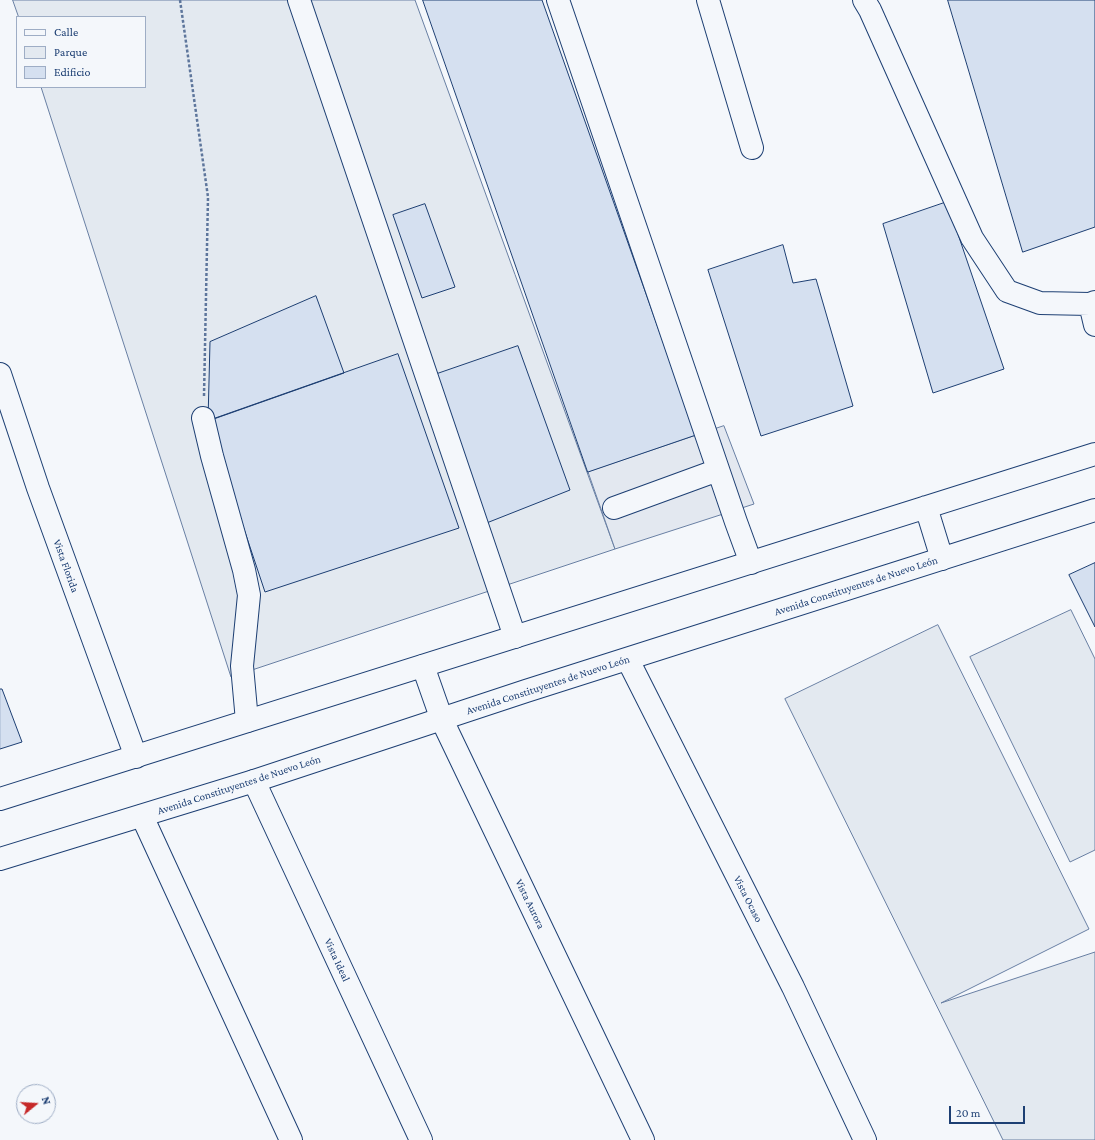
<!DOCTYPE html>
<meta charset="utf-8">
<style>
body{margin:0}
#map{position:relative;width:1095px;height:1140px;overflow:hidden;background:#f4f7fb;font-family:"Crimson Pro",serif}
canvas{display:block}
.legend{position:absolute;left:16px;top:16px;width:130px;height:72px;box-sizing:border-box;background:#f4f7fb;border:1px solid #9eadc5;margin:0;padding:5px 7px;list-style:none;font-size:12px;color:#1d3f73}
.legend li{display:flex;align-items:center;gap:8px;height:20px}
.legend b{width:20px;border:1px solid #9eadc5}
.north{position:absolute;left:16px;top:1084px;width:40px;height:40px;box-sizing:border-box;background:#f4f7fb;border:1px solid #9eadc5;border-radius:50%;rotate:72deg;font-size:11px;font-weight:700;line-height:16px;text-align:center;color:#1d3f73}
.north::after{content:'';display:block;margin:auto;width:14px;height:18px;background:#c62828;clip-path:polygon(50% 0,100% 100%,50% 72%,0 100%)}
.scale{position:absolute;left:949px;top:1106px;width:76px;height:18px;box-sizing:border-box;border:2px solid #1d3f73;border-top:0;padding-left:5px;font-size:12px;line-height:14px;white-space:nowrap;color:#1d3f73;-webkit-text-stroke:3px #f4f7fb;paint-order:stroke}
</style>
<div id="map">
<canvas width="1095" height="1140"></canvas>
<ul class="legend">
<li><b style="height:5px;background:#f4f7fb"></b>Calle</li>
<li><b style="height:11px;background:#e3e9f0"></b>Parque</li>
<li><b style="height:11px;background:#d5e0f0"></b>Edificio</li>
</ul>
<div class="north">N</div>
<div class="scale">20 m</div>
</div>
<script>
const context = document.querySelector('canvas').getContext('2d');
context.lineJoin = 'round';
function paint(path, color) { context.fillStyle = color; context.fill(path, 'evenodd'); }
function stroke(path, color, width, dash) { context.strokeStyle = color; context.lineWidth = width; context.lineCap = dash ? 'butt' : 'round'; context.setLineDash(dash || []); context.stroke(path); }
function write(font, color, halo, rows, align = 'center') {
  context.font = font + ' "Crimson Pro",serif'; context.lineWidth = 3; context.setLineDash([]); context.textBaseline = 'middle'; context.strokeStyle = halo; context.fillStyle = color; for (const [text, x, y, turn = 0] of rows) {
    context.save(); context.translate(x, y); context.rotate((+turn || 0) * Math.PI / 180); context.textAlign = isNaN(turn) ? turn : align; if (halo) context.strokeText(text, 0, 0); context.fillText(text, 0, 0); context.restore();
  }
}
const green = new Path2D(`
 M 13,0 L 415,0 L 615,549 L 231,677 L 41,87 L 145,87 L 145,17 L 19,17 Z
 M 1071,610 L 1095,659 L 1095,850 L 1070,862 L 970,657 Z
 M 938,625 L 1089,929 L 941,1003 L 1095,952 L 1095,1140 L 1003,1140 L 785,699 Z`);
paint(green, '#e3e9f0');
stroke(green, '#687fa3', 1);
const parking = new Path2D(`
 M 724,426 L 754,504 L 615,549 L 588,472 Z`);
paint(parking, '#e3e8f0');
stroke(parking, '#687fa3', 1);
const building = new Path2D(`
 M 423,0 L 542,0 L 696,435 L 588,472 Z
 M 948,0 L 1095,0 L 1095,227 L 1023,252 Z
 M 947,202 L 1004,369 L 933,393 L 883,224 Z
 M 425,204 L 455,287 L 422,298 L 393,215 Z
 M 783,245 L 793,283 L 816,279 L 853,406 L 761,436 L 708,270 Z
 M 316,296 L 344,373 L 208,421 L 210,342 Z
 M 518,346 L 570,490 L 484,524 L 437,374 Z
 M 398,354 L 459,528 L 265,592 L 208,421 Z
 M 1095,563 L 1095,627 L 1069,575 Z
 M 0,689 L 2,689 L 22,742 L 0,749 Z`);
paint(building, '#d5e0f0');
stroke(building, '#1d3f73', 1);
const minor = new Path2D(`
 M 299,0 L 515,637
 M 558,0 L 736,522 L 751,563
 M 708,0 L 752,148
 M 864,0 L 870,10 L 972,238 L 1007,291 L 1040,303 L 1090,304 L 1095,302
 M 1090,304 L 1095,325
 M 0,374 L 38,488 L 136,757
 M 203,418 L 212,456 L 244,570 L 249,595 L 242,666 L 247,721
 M 614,508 L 718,470
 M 628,660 L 793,987 L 865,1140
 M 423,666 L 442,720 L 643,1140
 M 254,781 L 421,1140
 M 142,816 L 291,1140`);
const major = new Path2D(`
 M 926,507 L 942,559
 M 0,799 L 1095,454
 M 0,859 L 254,781 L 526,691 L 1095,510`);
stroke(minor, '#1d3f73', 24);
stroke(major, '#1d3f73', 24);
stroke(new Path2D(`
 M 180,0 L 208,197 L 204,396`), '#5e769c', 2.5, [3, 2]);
stroke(minor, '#f4f7fb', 22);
stroke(major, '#f4f7fb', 22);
write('11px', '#1d3f73', '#f4f7fb', [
 ["Vista Florida",66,566,70],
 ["Avenida Constituyentes de Nuevo León",856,586,-18],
 ["Avenida Constituyentes de Nuevo León",548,685,-18],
 ["Avenida Constituyentes de Nuevo León",239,785,-18],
 ["Vista Ocaso",748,899,63],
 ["Vista Aurora",530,904,64],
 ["Vista Ideal",337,960,65]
]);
</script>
